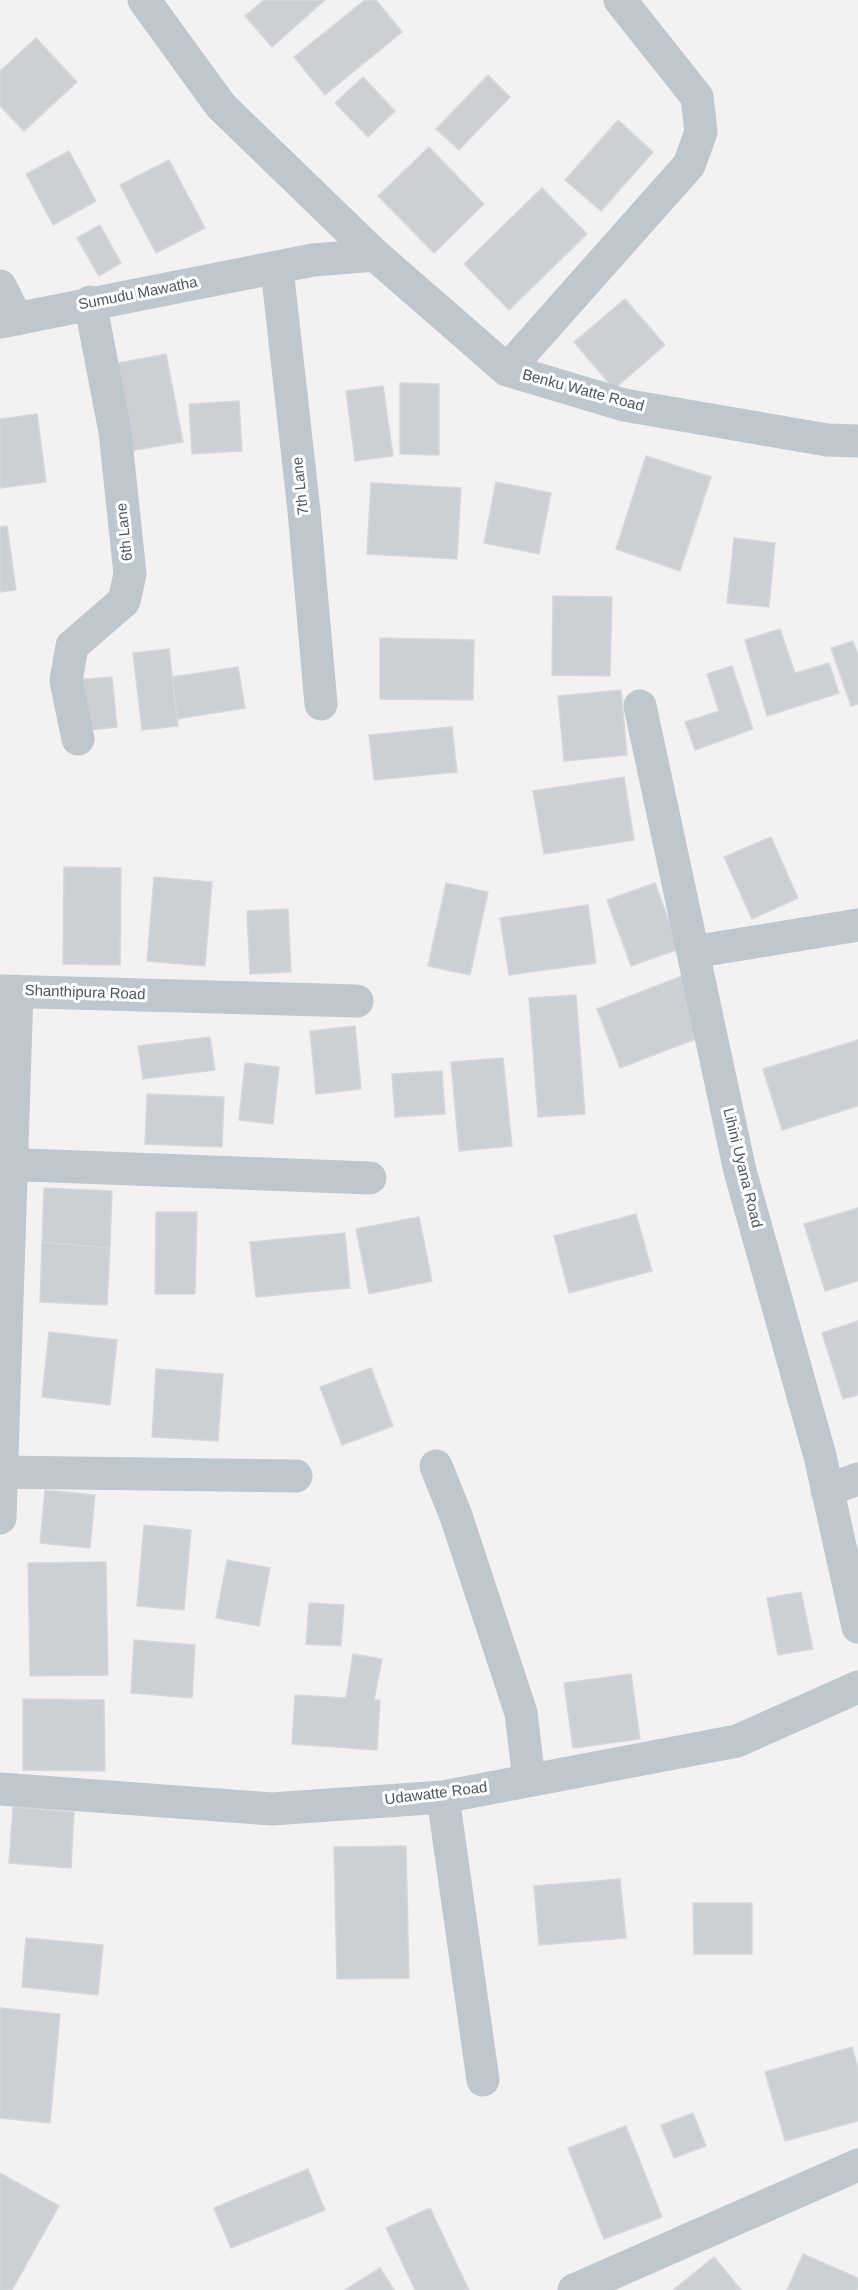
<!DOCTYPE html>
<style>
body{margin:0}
canvas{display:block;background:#f3f1f2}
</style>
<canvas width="858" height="2290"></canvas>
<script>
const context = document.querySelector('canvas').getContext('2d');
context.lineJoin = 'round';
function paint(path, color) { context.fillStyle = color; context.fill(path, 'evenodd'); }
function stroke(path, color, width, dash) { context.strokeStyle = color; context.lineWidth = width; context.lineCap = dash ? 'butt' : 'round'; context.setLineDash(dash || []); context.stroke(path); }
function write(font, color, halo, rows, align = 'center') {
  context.font = font + ' Helvetica,sans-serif'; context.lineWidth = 6; context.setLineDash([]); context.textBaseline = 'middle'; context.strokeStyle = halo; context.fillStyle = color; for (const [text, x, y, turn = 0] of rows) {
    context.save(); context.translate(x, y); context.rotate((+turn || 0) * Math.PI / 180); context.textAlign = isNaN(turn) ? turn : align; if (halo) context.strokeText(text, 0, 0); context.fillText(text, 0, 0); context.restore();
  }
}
const building = new Path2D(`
 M 264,0 L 325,0 L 272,47 L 245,16 Z
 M 365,0 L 376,0 L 402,32 L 325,95 L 294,57 Z
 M 36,38 L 77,82 L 24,131 L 0,106 L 0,71 Z
 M 488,75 L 510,97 L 459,150 L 436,129 Z
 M 363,77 L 395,111 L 368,137 L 335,103 Z
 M 618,120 L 653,152 L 601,211 L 565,180 Z
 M 429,147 L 484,204 L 434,253 L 378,196 Z
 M 69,151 L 96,201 L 53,225 L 26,174 Z
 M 169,160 L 205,228 L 156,253 L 120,185 Z
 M 542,188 L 587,234 L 509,310 L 464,264 Z
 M 100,225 L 121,263 L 99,276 L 77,238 Z
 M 625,299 L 665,345 L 614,389 L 574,342 Z
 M 166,354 L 183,442 L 124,452 L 108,365 Z
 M 400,383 L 439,384 L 439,455 L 400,454 Z
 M 383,386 L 393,456 L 355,461 L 346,391 Z
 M 239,401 L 242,451 L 192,454 L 189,404 Z
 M 37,414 L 46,482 L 0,488 L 0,419 Z
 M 646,456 L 711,477 L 680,571 L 616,549 Z
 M 496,482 L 551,493 L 539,554 L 484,543 Z
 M 371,483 L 461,488 L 457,559 L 367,554 Z
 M 7,526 L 16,590 L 0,592 L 0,527 Z
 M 734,538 L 775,543 L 769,607 L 727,603 Z
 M 553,596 L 612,597 L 610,676 L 552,675 Z
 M 780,629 L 795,673 L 829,663 L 839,693 L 767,716 L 745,640 Z
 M 380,638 L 474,640 L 473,700 L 380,699 Z
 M 853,641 L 858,655 L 858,704 L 851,706 L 831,648 Z
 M 169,649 L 178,726 L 142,730 L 133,653 Z
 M 732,666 L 753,729 L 695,750 L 685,722 L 719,711 L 707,674 Z
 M 238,667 L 245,708 L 177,719 L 172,677 Z
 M 112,677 L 117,727 L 80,731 L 74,680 Z
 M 621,690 L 627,755 L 564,761 L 558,696 Z
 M 452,727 L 457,772 L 374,780 L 369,735 Z
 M 624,777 L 634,840 L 544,854 L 533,791 Z
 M 771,837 L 798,898 L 752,919 L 724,857 Z
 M 64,867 L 121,868 L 120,965 L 63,964 Z
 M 154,877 L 212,882 L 205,966 L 147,961 Z
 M 446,883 L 488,892 L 470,975 L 428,966 Z
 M 655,883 L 679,949 L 631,966 L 607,900 Z
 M 588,905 L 596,963 L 509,975 L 500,918 Z
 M 288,909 L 291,972 L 250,974 L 247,911 Z
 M 687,974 L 711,1033 L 620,1068 L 597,1009 Z
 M 576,995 L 585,1114 L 538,1117 L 529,998 Z
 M 355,1026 L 361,1089 L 316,1094 L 310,1031 Z
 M 210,1037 L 215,1070 L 143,1079 L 138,1046 Z
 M 858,1040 L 858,1106 L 782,1130 L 763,1069 Z
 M 503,1058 L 512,1146 L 459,1151 L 451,1062 Z
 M 245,1063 L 279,1067 L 273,1124 L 239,1120 Z
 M 442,1071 L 445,1114 L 395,1117 L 392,1074 Z
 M 147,1094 L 224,1097 L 222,1147 L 145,1144 Z
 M 44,1188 L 112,1191 L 110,1248 L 42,1242 Z
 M 858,1208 L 858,1281 L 825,1291 L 804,1224 Z
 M 156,1212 L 197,1212 L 195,1294 L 155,1294 Z
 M 636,1214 L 652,1271 L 569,1293 L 554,1236 Z
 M 419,1217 L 432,1281 L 369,1294 L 356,1229 Z
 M 345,1233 L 350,1288 L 256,1297 L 250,1242 Z
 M 42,1242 L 110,1248 L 107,1305 L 40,1302 Z
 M 858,1321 L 858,1395 L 843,1399 L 822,1333 Z
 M 49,1332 L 117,1340 L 110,1405 L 42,1397 Z
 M 371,1368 L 393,1426 L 342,1445 L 320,1387 Z
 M 156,1369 L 223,1374 L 218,1441 L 152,1437 Z
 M 45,1490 L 95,1495 L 90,1548 L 40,1543 Z
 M 144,1525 L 191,1530 L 184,1610 L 137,1606 Z
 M 227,1560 L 270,1568 L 259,1626 L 216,1618 Z
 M 106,1562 L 108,1675 L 30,1676 L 28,1563 Z
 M 801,1592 L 813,1649 L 778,1655 L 767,1598 Z
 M 309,1603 L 344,1605 L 341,1646 L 306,1644 Z
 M 134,1640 L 195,1645 L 192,1698 L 131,1693 Z
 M 353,1654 L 382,1659 L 374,1700 L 380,1700 L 377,1750 L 292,1744 L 295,1695 L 346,1698 Z
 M 631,1674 L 640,1739 L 573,1748 L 564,1683 Z
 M 23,1699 L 104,1700 L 105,1771 L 23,1770 Z
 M 13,1807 L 74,1812 L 71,1868 L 9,1863 Z
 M 406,1846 L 409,1978 L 337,1979 L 334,1847 Z
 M 620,1879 L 626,1938 L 539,1945 L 534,1886 Z
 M 693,1903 L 752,1903 L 752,1954 L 694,1954 Z
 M 26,1938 L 103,1945 L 98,1995 L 22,1987 Z
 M 0,2008 L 60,2014 L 50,2123 L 0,2118 Z
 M 852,2047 L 858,2068 L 858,2121 L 785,2141 L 765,2072 Z
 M 693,2113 L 706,2146 L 674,2158 L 661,2125 Z
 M 626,2126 L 662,2217 L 604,2239 L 568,2148 Z
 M 308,2169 L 325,2210 L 231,2248 L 214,2208 Z
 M 0,2173 L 59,2206 L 12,2290 L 0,2290 Z
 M 430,2208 L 469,2290 L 415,2290 L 386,2228 Z
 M 803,2254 L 858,2278 L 858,2290 L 787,2290 Z
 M 714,2257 L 741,2290 L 673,2290 Z
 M 380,2268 L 394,2290 L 345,2290 Z`);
paint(building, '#cccfd3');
stroke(building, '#d6d8dc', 1.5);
stroke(new Path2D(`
 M 144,0 L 221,106 L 375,255
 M 277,269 L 304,511 L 321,704
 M 0,286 L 17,319
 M 0,322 L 313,260 L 375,255 L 507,370 L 624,405 L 827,440 L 858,441
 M 507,370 L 689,165 L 701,132 L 697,97 L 620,0
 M 640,706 L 740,1171 L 820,1456 L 858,1627
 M 78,739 L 66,681 L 72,646 L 124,601 L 130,574 L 115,432 L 90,302
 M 693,952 L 858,925
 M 0,991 L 357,1001
 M 0,1164 L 370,1178
 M 436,1466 L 456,1516 L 521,1713 L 529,1780
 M 0,1472 L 296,1476
 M 827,1490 L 858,1479
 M 0,1518 L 17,991
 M 0,1789 L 272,1809 L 443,1797 L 737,1741 L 858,1687
 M 443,1797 L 483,2080
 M 574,2290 L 858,2165`), '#bec7cd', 33);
write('15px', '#4a575e', '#fff', [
 ["Sumudu Mawatha",138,294,-11],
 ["Benku Watte Road",583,391,15],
 ["7th Lane",301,486,-96],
 ["6th Lane",125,532,-96],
 ["Shanthipura Road",85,993,2],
 ["Lihini Uyana Road",742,1168,76],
 ["Udawatte Road",436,1794,-7]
]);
</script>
